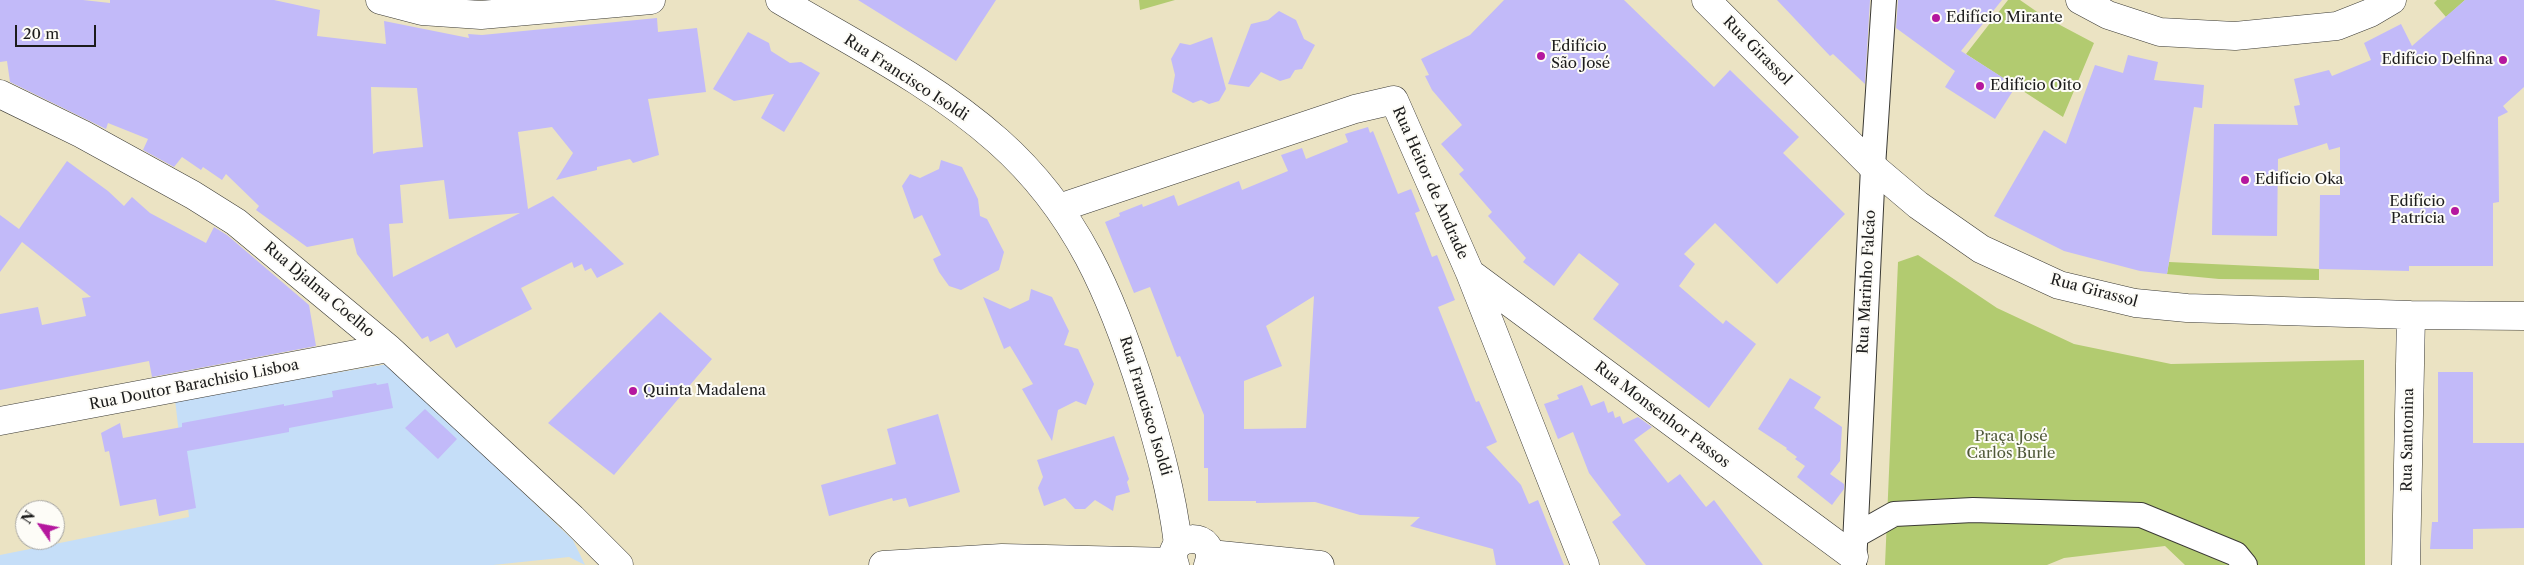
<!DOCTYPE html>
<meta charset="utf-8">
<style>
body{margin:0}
#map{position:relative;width:2524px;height:565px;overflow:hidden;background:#ebe3c3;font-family:"Libre Caslon Text",serif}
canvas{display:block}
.north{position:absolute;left:15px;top:500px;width:50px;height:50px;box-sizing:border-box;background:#fdfcf7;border:1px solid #a3a29f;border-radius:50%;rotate:303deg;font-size:14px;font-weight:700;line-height:20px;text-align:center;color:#1c1c1c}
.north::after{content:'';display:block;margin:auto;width:18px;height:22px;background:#b5179e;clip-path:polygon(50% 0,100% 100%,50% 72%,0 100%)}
.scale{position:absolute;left:15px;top:25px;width:81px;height:22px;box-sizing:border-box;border:2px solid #1c1c1c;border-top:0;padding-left:6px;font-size:15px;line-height:18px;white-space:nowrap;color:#1c1c1c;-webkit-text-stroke:4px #fdfcf7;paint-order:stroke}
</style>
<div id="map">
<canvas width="2524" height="565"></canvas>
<div class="north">N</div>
<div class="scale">20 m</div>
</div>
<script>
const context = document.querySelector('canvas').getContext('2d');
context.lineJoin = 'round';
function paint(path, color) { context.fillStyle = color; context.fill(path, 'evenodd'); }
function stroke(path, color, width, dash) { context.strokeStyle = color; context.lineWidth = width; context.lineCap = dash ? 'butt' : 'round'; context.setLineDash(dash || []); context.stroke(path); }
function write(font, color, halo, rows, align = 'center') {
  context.font = font + ' "Libre Caslon Text",serif'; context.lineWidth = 4; context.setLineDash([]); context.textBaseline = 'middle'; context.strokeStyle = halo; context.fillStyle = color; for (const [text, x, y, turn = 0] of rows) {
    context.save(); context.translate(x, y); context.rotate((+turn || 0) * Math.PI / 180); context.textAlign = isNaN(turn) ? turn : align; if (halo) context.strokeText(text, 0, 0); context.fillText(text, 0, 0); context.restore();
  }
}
paint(new Path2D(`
 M 388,364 L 573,540 L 585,565 L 569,557 L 493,565 L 0,565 L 0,555 L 189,517 L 175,400 Z`), '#c5def8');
paint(new Path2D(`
 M 1139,0 L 1175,0 L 1140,10 Z
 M 2008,0 L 2020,0 L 2043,16 L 2094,43 L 2063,117 L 1966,54 Z
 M 2437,0 L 2465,0 L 2446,17 L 2434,3 Z
 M 1918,255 L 1997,308 L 2074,344 L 2171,364 L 2364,360 L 2365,565 L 2185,565 L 2165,546 L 2064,558 L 2047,565 L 1885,565 L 1898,262 Z
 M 2169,262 L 2319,269 L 2319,280 L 2219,279 L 2167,274 Z`), '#b2cb70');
paint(new Path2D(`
 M 0,0 L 83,0 L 110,3 L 110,0 L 274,0 L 320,10 L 317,36 L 386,44 L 384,21 L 469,38 L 468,34 L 482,35 L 657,18 L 658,32 L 697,28 L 706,92 L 648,99 L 659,155 L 633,163 L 630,159 L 597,167 L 597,170 L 556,180 L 573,153 L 552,127 L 518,132 L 528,209 L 553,196 L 624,264 L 597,278 L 591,268 L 585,271 L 582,264 L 574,268 L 572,262 L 521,288 L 532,309 L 456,348 L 448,333 L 430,342 L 428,336 L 422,339 L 357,254 L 353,238 L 307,247 L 256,210 L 259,206 L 226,174 L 222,180 L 203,167 L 201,170 L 182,157 L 174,167 L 143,150 L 148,139 L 108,123 L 106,129 L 10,82 L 7,61 L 0,62 ZM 371,87 L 417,88 L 423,147 L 377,152 L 373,154 ZM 444,180 L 449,219 L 520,213 L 393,277 L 389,224 L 403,223 L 400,185 Z
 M 858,0 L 996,0 L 956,61 Z
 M 1504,0 L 1624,0 L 1714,87 L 1730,70 L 1799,137 L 1783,153 L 1845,214 L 1777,284 L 1715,223 L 1684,254 L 1695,264 L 1679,286 L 1723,324 L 1726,320 L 1756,344 L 1709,408 L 1593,319 L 1619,284 L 1579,253 L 1554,286 L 1523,262 L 1526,258 L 1488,216 L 1492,212 L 1459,174 L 1464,170 L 1441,144 L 1462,125 L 1432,90 L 1425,76 L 1429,75 L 1421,59 L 1470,35 Z
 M 1777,0 L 1870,0 L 1865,84 L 1833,54 L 1830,56 Z
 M 1898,0 L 2002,0 L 1961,51 L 2016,86 L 1995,119 L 1945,87 L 1955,71 L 1896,28 Z
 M 2465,0 L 2524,0 L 2524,87 L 2503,106 L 2508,112 L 2498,117 L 2499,202 L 2493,203 L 2493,266 L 2409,266 L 2409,271 L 2319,269 L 2320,195 L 2340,195 L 2340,147 L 2329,150 L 2327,143 L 2278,159 L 2277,236 L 2212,235 L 2214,124 L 2298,125 L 2294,106 L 2300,105 L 2294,79 L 2329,70 L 2332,76 L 2371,60 L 2364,43 L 2401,24 L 2412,46 Z
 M 1279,11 L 1296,20 L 1304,39 L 1315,45 L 1302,69 L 1295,70 L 1290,78 L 1280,81 L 1261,72 L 1249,87 L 1228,84 L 1251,24 L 1268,20 Z
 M 748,32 L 769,43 L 771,51 L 790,63 L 801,62 L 820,73 L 784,132 L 761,118 L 774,94 L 734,101 L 713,89 Z
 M 1212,37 L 1226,89 L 1219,101 L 1209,104 L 1201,100 L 1193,103 L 1172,92 L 1175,75 L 1171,59 L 1180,43 L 1190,45 Z
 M 2128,55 L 2158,62 L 2154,80 L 2204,85 L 2202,108 L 2194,107 L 2167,274 L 2140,271 L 2064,251 L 1994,216 L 2044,130 L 2066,144 L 2095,65 L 2123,73 Z
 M 1368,127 L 1370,133 L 1373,131 L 1398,194 L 1411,189 L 1420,211 L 1415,213 L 1432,257 L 1437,255 L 1455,300 L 1438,307 L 1476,402 L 1479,401 L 1497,442 L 1486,447 L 1521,485 L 1529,504 L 1538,500 L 1564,565 L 1496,565 L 1493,549 L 1410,526 L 1420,517 L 1360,515 L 1315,502 L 1256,503 L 1256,501 L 1208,501 L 1208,468 L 1204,468 L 1204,415 L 1180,356 L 1177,357 L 1150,287 L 1134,293 L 1105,222 L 1120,216 L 1119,213 L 1142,204 L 1143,207 L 1174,195 L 1178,206 L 1239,181 L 1242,190 L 1288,171 L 1281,155 L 1302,148 L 1306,159 L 1348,142 L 1345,134 ZM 1314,296 L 1306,428 L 1244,429 L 1244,381 L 1282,366 L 1266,326 Z
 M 941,160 L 962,167 L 978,199 L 980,216 L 987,219 L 1004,252 L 999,270 L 961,290 L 949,286 L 939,272 L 933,259 L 941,255 L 922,215 L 914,219 L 902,186 L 910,174 L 920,178 L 939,169 Z
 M 67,161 L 108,191 L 124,206 L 132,197 L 150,213 L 206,243 L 214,227 L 227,235 L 309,305 L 316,346 L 152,377 L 149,361 L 0,390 L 0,314 L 38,307 L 42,325 L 86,316 L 82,298 L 91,297 L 22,242 L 0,272 L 0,215 L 19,229 Z
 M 1031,289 L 1052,297 L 1069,331 L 1064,345 L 1078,349 L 1094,384 L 1086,405 L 1076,401 L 1058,410 L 1052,441 L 1022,389 L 1033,384 L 1010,346 L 1004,349 L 983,297 L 1010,309 L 1029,300 Z
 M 660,312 L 712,359 L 614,475 L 548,423 Z
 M 2438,372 L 2473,372 L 2473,443 L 2524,443 L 2524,528 L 2473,529 L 2473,549 L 2430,549 L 2432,522 L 2438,522 Z
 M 1790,378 L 1821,397 L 1814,408 L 1842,427 L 1840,461 L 1830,474 L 1844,484 L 1844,489 L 1832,505 L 1797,477 L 1805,466 L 1795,459 L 1797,457 L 1786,449 L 1787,448 L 1758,429 Z
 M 376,383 L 377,385 L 388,383 L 393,408 L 289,428 L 289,432 L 187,451 L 196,508 L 159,516 L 156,499 L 120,506 L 109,451 L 105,452 L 101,433 L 120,423 L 123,438 L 182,427 L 182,423 L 284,404 L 284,406 L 333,397 L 332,391 Z
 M 1582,385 L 1591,406 L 1604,401 L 1608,413 L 1613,411 L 1615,418 L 1620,416 L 1623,424 L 1638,417 L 1652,427 L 1634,440 L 1668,483 L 1680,474 L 1706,507 L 1714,500 L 1763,565 L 1646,565 L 1612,522 L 1621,515 L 1589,473 L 1573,432 L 1558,439 L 1544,404 L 1559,399 L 1557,395 Z
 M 425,409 L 457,439 L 438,459 L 405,428 Z
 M 938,414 L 960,492 L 909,507 L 906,498 L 893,501 L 892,498 L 829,516 L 821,485 L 896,464 L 887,429 Z
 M 1114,436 L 1129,479 L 1127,482 L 1130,492 L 1116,496 L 1113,511 L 1095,500 L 1085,509 L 1075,509 L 1065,498 L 1044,506 L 1038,488 L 1043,477 L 1037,460 Z`), '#c2baf9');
const pedestrian = new Path2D(`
 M 1855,536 L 1894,514 L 1973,510 L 2141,515 L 2236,554 L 2245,565
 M 1854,565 L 1873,167 L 1884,0`);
const minor = new Path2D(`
 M 380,0 L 422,11 L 481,15 L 651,0
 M 780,0 C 854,44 934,84 998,141 C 1077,211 1112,296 1143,394 C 1158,443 1172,493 1178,544
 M 1706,0 L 1873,167 L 1918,205 L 1981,249 L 2059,285 L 2135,303 L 2187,308 L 2411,315 L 2524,316
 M 2080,0 L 2108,15 L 2160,32 L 2235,36 L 2337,26 L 2370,13 L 2392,0
 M 0,94 L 82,134 L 193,195 L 236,222 L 388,348 L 572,518 L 619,565
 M 1059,208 L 1355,109 L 1394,100 L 1470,273 L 1585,565
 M 1470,273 L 1854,557
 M 0,421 L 388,348
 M 2406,565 L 2411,315`);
const tertiary = new Path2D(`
 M 1210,554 L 1320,565
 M 883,565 L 1002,558 L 1174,562
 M 1175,565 C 1163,531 1221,530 1208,565`);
stroke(pedestrian, '#3b3a35', 26);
stroke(minor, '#3b3a35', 29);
stroke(tertiary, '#3b3a35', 29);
stroke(pedestrian, '#fff', 24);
stroke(minor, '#fff', 28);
stroke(tertiary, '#fff', 28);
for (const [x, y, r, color] of [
 [1936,18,5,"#b5179e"],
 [1541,56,5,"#b5179e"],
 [2503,60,5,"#b5179e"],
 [1980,86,5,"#b5179e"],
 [2245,180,5,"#b5179e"],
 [2455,211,5,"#b5179e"],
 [633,391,5,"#b5179e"]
]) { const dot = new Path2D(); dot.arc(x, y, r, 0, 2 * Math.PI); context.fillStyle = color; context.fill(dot); stroke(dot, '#fdfcf7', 2); }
write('15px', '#1c1c1c', '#fdfcf7', [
 ["Edifício Mirante",1946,18],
 ["Edifício",1551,47],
 ["São José",1551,64],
 ["Edifício Delfina",2493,60,"right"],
 ["Edifício Oito",1990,86],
 ["Edifício Oka",2255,180],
 ["Edifício",2445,202,"right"],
 ["Patrícia",2445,219,"right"],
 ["Quinta Madalena",643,391]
], 'left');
write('15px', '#1c1c1c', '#fdfcf7', [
 ["Rua Girassol",1757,51,45],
 ["Rua Francisco Isoldi",906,78,33],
 ["Rua Heitor de Andrade",1430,183,66],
 ["Rua Marinho Falcão",1867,282,-87],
 ["Rua Djalma Coelho",319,290,40],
 ["Rua Girassol",2094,291,15],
 ["Rua Doutor Barachisio Lisboa",194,385,-11],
 ["Rua Francisco Isoldi",1145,406,73],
 ["Rua Monsenhor Passos",1662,415,37],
 ["Rua Santonina",2408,440,-89]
]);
write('15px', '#505939', '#fdfcf7', [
 ["Praça José",2011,437],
 ["Carlos Burle",2011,454]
]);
</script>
